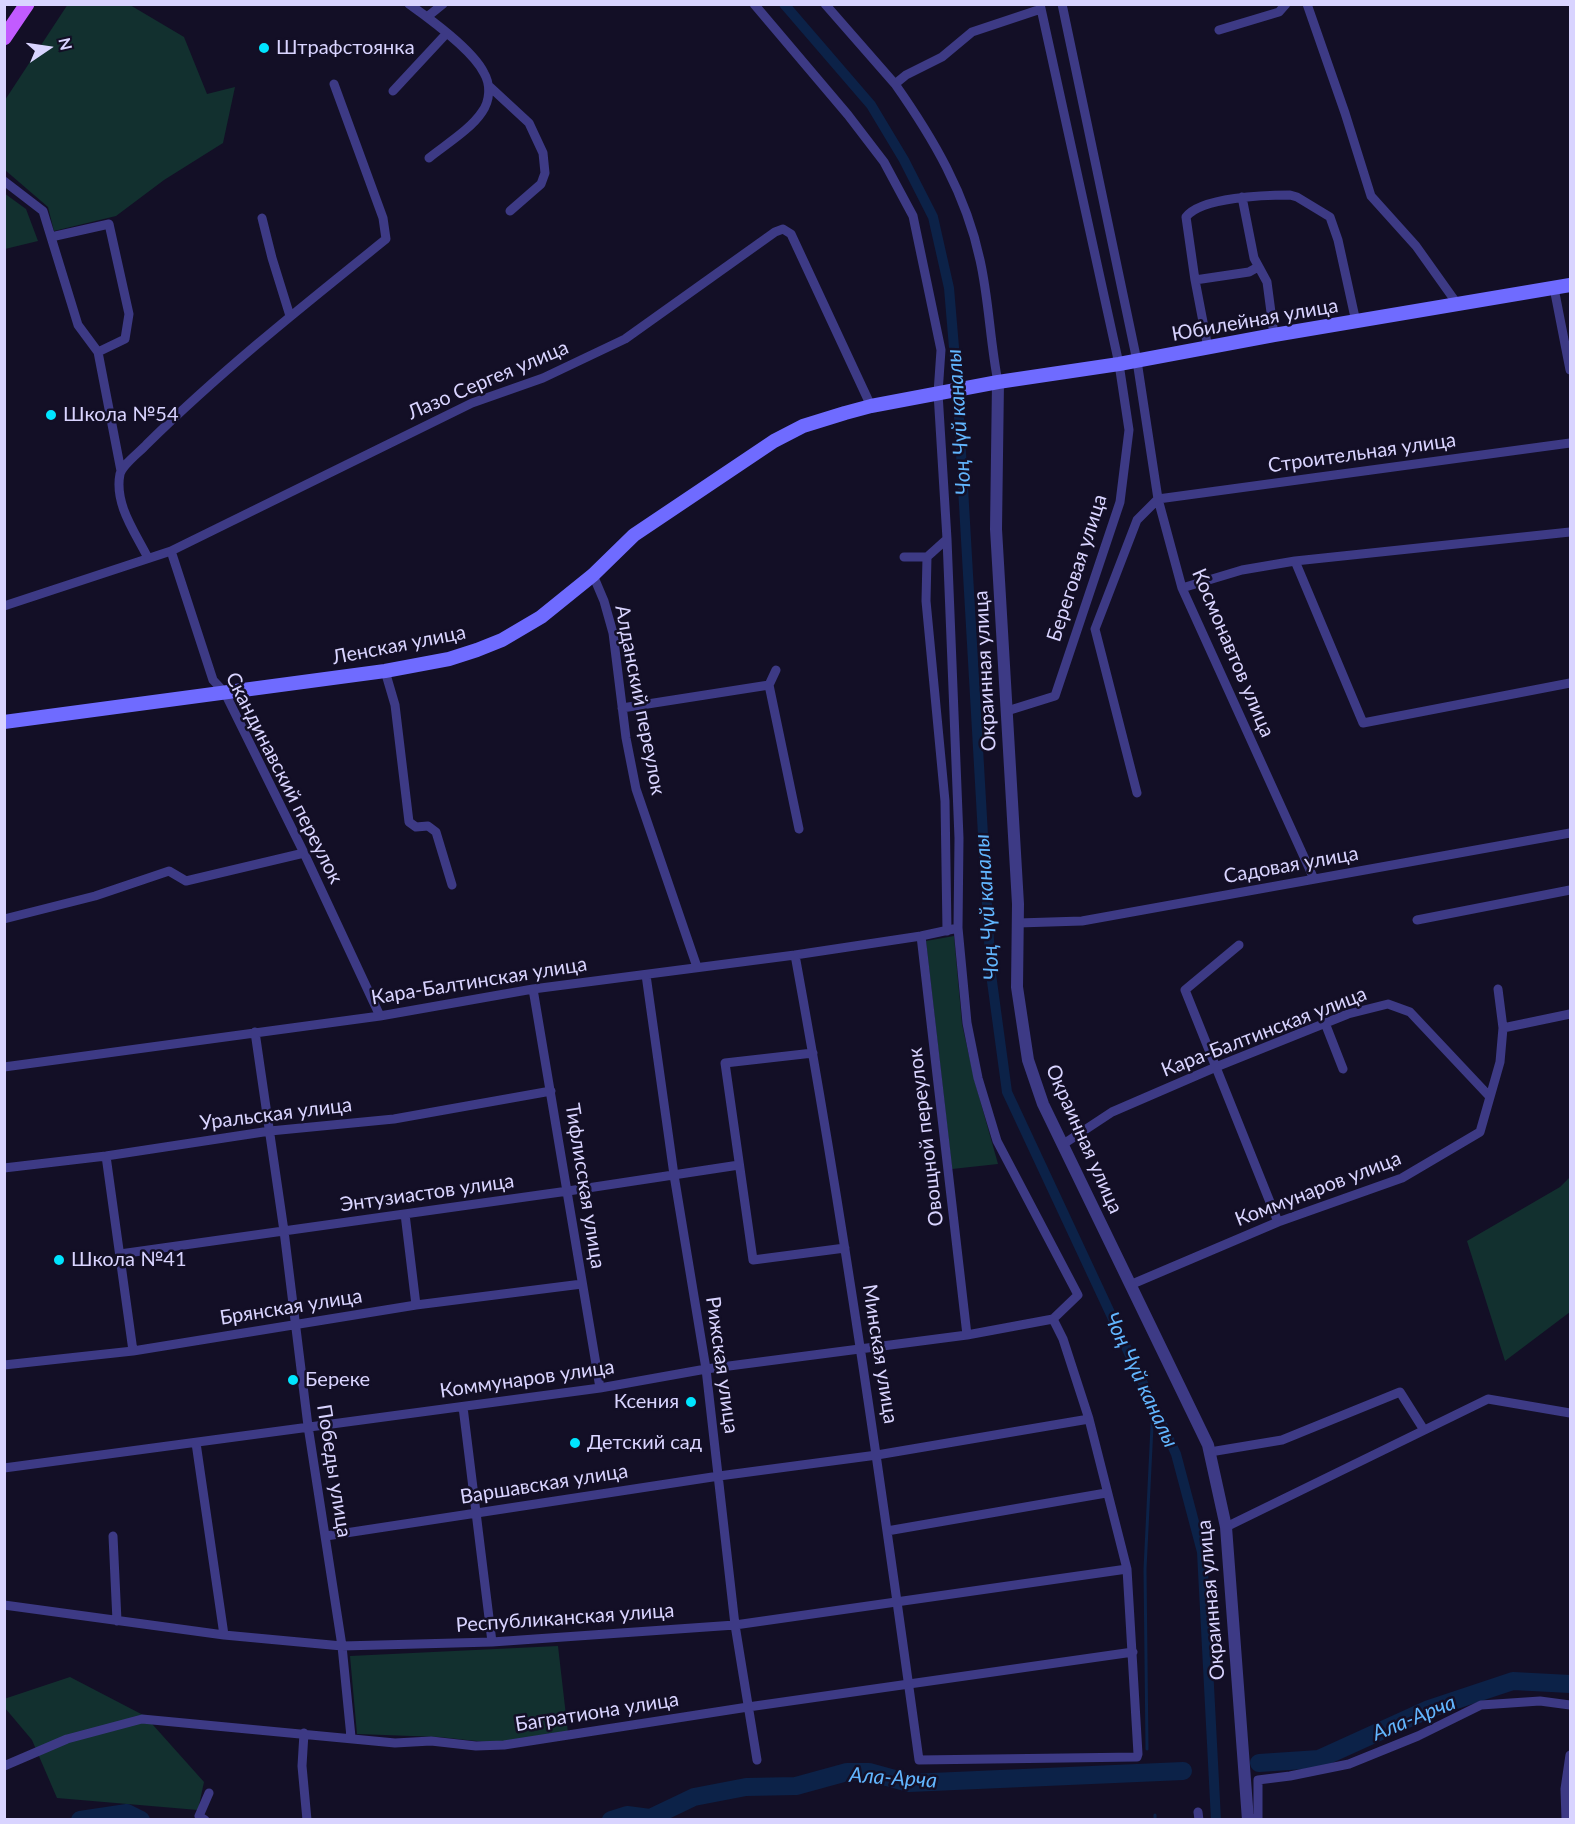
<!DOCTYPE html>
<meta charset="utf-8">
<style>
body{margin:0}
#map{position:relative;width:1575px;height:1824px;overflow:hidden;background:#130f26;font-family:Lato,sans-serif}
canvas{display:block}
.frame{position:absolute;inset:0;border:6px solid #d9d4ff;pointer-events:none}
.north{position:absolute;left:18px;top:18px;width:60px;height:60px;-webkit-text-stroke:4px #130f26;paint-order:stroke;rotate:77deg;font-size:16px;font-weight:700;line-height:24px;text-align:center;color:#d9d4ff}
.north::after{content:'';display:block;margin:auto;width:21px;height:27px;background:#d9d4ff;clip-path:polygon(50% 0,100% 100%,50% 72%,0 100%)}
</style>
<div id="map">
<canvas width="1575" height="1824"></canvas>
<div class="frame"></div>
<div class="north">N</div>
</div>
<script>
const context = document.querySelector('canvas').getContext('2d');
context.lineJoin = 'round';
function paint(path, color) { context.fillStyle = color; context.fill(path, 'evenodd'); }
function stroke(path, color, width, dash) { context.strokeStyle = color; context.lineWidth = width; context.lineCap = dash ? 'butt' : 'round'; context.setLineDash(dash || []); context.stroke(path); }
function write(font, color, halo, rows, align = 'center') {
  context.font = font + ' Lato,sans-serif'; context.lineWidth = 5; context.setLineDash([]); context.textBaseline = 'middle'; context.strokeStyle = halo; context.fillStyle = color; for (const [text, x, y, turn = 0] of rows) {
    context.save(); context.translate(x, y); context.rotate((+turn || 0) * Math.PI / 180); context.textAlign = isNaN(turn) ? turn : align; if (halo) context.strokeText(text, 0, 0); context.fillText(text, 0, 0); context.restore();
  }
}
paint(new Path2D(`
 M 68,4 L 130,5 L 184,37 L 207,94 L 235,87 L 223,143 L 164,180 L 116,216 L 54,231 L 48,207 L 5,170 L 5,100 Z
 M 4,193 L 26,209 L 38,241 L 5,249 Z
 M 954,936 L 962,1024 L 975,1082 L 998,1164 L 952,1169 L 926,941 Z
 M 1570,1177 L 1570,1312 L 1505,1361 L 1467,1241 L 1560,1187 Z
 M 558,1646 L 568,1733 L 495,1743 L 439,1737 L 357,1734 L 350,1656 Z
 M 70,1677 L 145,1716 L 204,1782 L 198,1810 L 57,1798 L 32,1740 L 5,1708 L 4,1699 Z`), '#12302f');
stroke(new Path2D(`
 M 1147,1749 L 1145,1569 L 1153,1406
 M 1155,1815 L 1155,1820`), '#0c2248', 3);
stroke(new Path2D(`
 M 784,4 L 871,105 L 904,160 L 933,217 L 949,288 L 957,383 L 991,974 L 1007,1092 L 1176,1454 L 1202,1552 L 1216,1820`), '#0c2248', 10);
stroke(new Path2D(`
 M 1259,1763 L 1319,1759 L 1429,1709 L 1513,1681 L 1570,1684
 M 80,1820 L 127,1813 L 141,1820
 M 611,1820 L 627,1815 L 650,1818 L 694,1797 L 746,1787 L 796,1786 L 847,1772 L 869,1772 L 909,1783 L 1183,1771`), '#0c2248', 18);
stroke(new Path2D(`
 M 409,4 C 430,19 473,50 484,73 C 491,85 490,101 482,112 C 471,129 445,145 429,158
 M 754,4 L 848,115 L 884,162 L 913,216 L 941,350 L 938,393 L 947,539 L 959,838 L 958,928 L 967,1023 L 978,1078 L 997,1141 L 1078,1295 L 1053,1319
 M 825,4 L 895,84 L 906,75 L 942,57 L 972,32 L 1041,9
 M 1062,4 L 1137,361 L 1158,499 L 1182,588 L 1314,879
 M 1307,4 L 1345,113 L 1371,196 L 1416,246 L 1458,305
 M 427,17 L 443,4
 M 1219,30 L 1279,12 L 1286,4
 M 895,84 C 933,138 966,194 980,260 C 989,300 990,342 998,382
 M 489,86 L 529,123 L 543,153 L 545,173 L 541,184 L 510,211
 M 393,91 L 446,34
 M 4,181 L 43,211 L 78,325 L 98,352 L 121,471
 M 1242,197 L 1254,258 L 1267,282 L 1274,335
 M 262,218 L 272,258 L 290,316
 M 51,237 L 109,224 L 129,314 L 125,339 L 98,352
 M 1195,280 L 1249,272 L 1258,267
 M 1554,288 L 1570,370
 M 1208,348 L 1195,280 L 1186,217 C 1201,197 1266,195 1290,195 L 1297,197 L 1330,217 L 1338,240 L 1356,322
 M 171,551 L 213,680 L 225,693 L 304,853 L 380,1016
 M 904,557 L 927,557 L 947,539
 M 927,557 L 926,601 L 945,801 L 947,931
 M 148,558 C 135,532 114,504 120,474 C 123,464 140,452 147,444 C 222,370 304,305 386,239 L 383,218 L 334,84
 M 1295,561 L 1363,723 L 1570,683
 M 593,575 L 604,601 L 613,633 L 626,738 L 636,789 L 697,967
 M 1182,588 L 1242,570 L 1295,561 L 1570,532
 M 4,606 L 171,551 L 472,403 L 543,378 L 625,339 L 775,232 L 783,229 L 791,234 L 871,406
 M 776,670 L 769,685 L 799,829
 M 385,671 L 395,705 L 409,822 L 416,827 L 428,826 L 436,832 L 452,885
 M 622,708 L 769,685
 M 1007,711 L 1055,696 L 1120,502 L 1129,430 L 1119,364 L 1040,4
 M 1137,793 L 1095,629 L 1137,520 L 1158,499 L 1570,443
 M 4,919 L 95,896 L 169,871 L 186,881 L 304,853
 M 1417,920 L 1570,890
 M 1018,923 L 1082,921 L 1570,833
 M 921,936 L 967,1335
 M 1239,945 L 1185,990 L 1278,1222
 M 795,955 C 844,1222 882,1491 919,1760 L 1137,1757 L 1138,1754 L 1127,1569 L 1089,1419 L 1063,1339 L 1053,1319
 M 646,975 L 674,1175 L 706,1369 L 735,1625 L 757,1760
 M 533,989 L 600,1388
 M 1325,1023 L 1343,1069
 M 1503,1028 L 1570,1014
 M 255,1032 L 284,1231 L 308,1426 L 342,1646 L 351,1737
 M 813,1053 L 725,1063 L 753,1260 L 845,1248
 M 4,1067 L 380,1016 L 533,989 L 795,955 L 921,936 L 958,928
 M 1062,1145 L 1112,1112 L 1216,1067 L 1348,1014 L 1388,1004 L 1410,1012 L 1490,1097
 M 106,1156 L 133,1351
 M 4,1168 L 106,1156 L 270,1131 L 394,1119 L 551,1091
 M 405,1214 L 416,1305
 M 120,1254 L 568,1191 L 739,1165
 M 1130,1285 L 1278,1222 L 1402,1178 L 1480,1132 L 1500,1062 L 1503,1028 L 1498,989
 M 4,1365 L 133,1351 L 416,1305 L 582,1284
 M 463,1407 L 492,1642
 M 196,1443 L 224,1635
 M 1210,1452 L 1282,1440 L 1400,1392 L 1424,1430
 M 4,1468 L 600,1388 L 706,1369 L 967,1335 L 1053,1319
 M 1226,1527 L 1488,1399 L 1570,1413
 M 887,1531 L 1106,1493
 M 113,1536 L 117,1621
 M 326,1536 L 719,1476 L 877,1455 L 1089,1419
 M 4,1605 L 224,1635 L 342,1646 L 492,1642 L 735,1625 L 1127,1569
 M 304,1733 L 302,1766 L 307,1820
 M 4,1766 L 67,1739 L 142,1719 L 395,1743 L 431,1741 L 476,1746 L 504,1745 L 748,1707 L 1133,1652
 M 1198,1812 L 1199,1820
 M 1248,1819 L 1258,1818 L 1258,1780 L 1290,1776 L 1349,1764 L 1418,1736 L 1481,1705 L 1540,1701 L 1570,1705
 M 205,1820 L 199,1816 L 209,1793
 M 1566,1820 L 1565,1789 L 1570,1755`), '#3d3a85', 9);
stroke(new Path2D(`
 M 998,382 L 996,529 L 1018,904 L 1017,987 L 1028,1060 L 1043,1104 L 1208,1445 L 1226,1527 L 1248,1820`), '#3d3a85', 12);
stroke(new Path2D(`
 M 4,722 L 385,671 L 449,659 L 477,650 L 502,640 L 541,617 L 593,575 L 634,535 L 774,441 L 803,426 L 845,413 L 871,406 L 998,382 L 1119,364 L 1274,335 L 1570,285`), '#6f6bff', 14);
stroke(new Path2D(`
 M 4,38 L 27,4`), '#c25bff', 15);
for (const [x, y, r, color] of [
 [264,48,6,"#00e5ff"],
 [51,415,6,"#00e5ff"],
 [59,1260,6,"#00e5ff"],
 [293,1380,6,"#00e5ff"],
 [691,1402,6,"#00e5ff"],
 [575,1443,6,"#00e5ff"]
]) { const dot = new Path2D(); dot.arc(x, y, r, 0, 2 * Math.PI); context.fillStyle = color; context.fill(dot); stroke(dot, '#130f26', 2); }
write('20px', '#d9d4ff', '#130f26', [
 ["Штрафстоянка",276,48],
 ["Школа №54",63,415],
 ["Школа №41",71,1260],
 ["Береке",305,1380],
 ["Ксения",679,1402,"right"],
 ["Детский сад",587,1443]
], 'left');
write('20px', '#d9d4ff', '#130f26', [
 ["Юбилейная улица",1255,320,-10],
 ["Лазо Сергея улица",488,380,-23],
 ["Строительная улица",1362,453,-8],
 ["Береговая улица",1077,568,-72],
 ["Ленская улица",399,645,-11],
 ["Космонавтов улица",1233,653,67],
 ["Окраинная улица",985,671,-93],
 ["Алданский переулок",640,700,79],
 ["Скандинавский переулок",284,778,63],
 ["Садовая улица",1291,865,-10],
 ["Кара-Балтинская улица",479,981,-9],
 ["Кара-Балтинская улица",1264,1032,-21],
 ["Уральская улица",276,1114,-7],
 ["Овощной переулок",926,1137,-97],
 ["Окраинная улица",1084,1139,66],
 ["Тифлисская улица",585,1186,81],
 ["Коммунаров улица",1318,1189,-21],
 ["Энтузиастов улица",427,1193,-8],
 ["Брянская улица",291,1307,-9],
 ["Минская улица",880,1354,81],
 ["Рижская улица",722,1365,82],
 ["Коммунаров улица",527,1379,-8],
 ["Победы улица",334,1471,81],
 ["Варшавская улица",544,1484,-9],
 ["Окраинная улица",1211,1600,-95],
 ["Республиканская улица",565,1618,-4],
 ["Багратиона улица",597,1712,-9]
]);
write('italic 21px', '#62b6ff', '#130f26', [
 ["Чоң Чүй каналы",959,422,-94],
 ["Чоң Чүй каналы",987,907,-94],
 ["Чоң Чүй каналы",1141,1380,65],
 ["Ала-Арча",1414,1718,-22],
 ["Ала-Арча",893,1778,4]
]);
</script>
